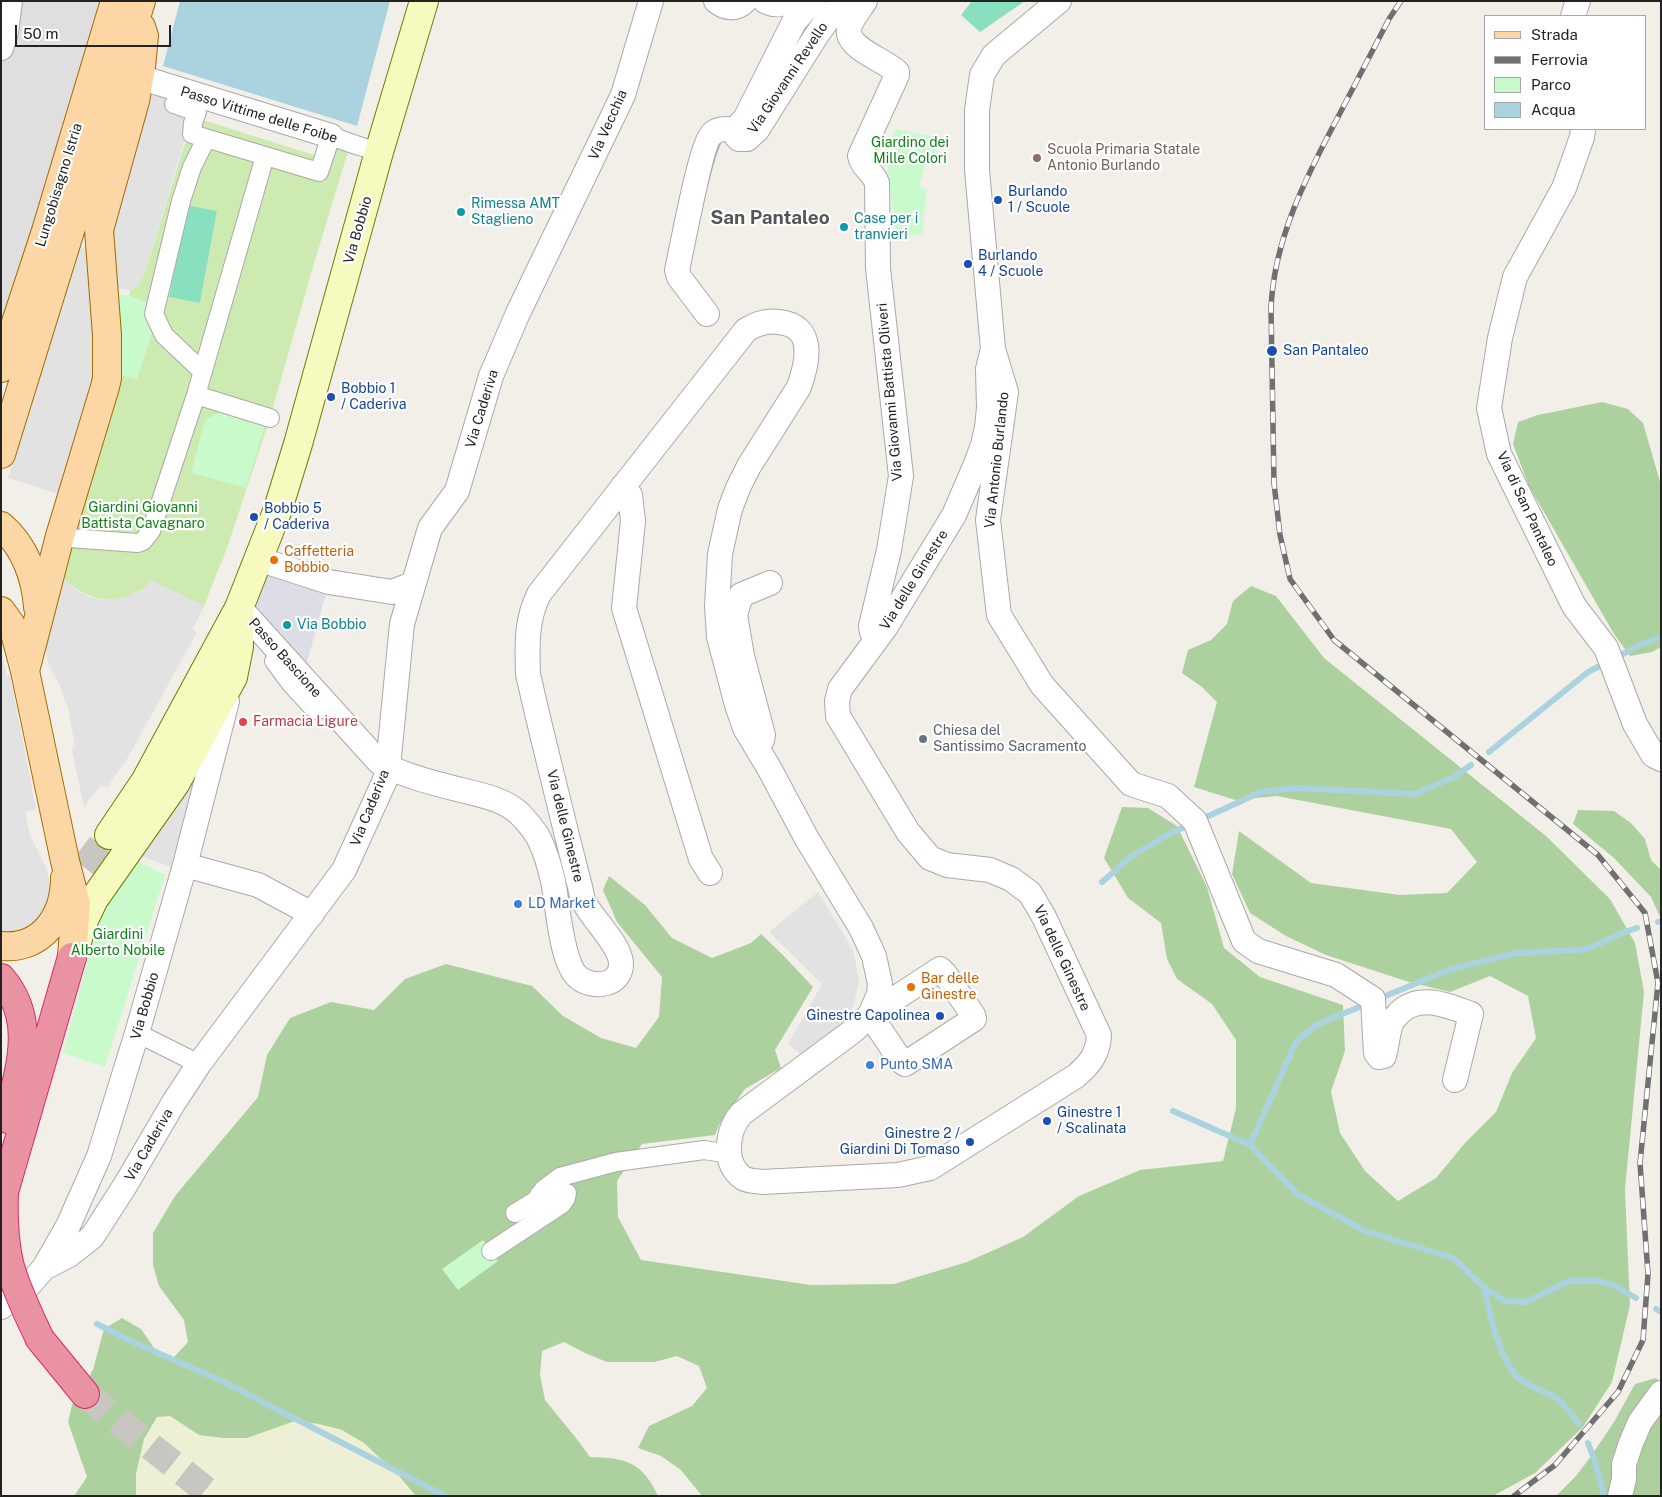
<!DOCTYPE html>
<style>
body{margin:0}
#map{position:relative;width:1662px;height:1497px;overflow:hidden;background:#f2efe9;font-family:"Public Sans",sans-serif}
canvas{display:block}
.frame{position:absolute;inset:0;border:2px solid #222;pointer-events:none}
.legend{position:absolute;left:1484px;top:15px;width:162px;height:115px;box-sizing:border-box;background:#fff;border:1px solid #a7a7a7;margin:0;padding:6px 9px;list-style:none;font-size:15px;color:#222}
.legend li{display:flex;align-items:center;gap:10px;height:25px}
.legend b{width:25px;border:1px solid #a7a7a7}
.scale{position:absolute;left:15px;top:25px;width:156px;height:22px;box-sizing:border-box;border:2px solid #222;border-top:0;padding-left:6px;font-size:15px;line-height:18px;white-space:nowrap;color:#222;-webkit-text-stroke:4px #fff;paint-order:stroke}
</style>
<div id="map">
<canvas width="1662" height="1497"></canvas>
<div class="frame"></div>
<ul class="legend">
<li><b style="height:6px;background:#fcd6a4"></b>Strada</li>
<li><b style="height:6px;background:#707070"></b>Ferrovia</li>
<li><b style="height:14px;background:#c8facc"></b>Parco</li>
<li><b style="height:14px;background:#aad3df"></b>Acqua</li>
</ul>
<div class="scale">50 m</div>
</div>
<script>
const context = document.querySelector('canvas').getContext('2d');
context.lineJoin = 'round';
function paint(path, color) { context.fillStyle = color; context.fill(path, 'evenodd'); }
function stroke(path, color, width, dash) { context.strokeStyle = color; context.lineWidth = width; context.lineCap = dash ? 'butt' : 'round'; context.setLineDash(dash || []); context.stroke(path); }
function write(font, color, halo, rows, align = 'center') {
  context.font = font + ' "Public Sans",sans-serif'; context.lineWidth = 4.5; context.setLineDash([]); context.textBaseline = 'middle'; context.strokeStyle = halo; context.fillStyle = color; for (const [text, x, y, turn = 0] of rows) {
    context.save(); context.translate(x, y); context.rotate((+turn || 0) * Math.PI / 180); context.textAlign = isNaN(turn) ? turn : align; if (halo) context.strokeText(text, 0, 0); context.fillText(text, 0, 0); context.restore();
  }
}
paint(new Path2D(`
 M 1,1 L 104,1 L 1,345 Z`), '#e0dfdf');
paint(new Path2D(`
 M 170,1416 L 199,1435 L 223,1438 L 247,1438 L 295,1421 L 319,1424 L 342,1430 L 364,1443 L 399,1476 L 416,1496 L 136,1496 L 136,1474 L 144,1439 L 157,1417 Z`), '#eef0d5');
paint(new Path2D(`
 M 203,120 L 314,155 L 322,134 L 350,145 L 312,270 L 270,418 L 227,548 L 204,606 C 190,598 175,596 160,593 C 155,592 149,590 145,589 C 139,589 133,595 127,597 C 101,606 77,592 58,574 L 116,374 L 137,379 L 148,318 L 146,302 L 129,296 L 130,290 L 139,285 L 146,269 L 185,143 L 187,142 L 190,143 ZM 187,205 L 217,211 L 200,303 L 169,297 Z`), '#cdebb0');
paint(new Path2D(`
 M 1602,402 L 1628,409 L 1643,423 L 1661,485 L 1661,647 L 1652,652 L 1630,656 L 1614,634 L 1529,486 L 1513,444 L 1518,422 L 1538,415 Z
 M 1251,586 L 1276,596 L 1324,658 L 1546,836 L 1610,899 L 1635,943 L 1644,992 L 1625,1189 L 1630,1305 L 1612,1382 L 1583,1427 L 1535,1473 L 1493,1496 L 702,1496 L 681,1470 L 661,1456 L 638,1448 L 649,1426 L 692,1406 L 707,1388 L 699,1366 L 677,1356 L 654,1362 L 607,1362 L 585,1353 L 564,1342 L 542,1351 L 540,1375 L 545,1400 L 576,1438 L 590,1457 C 625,1458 642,1461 658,1496 L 416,1496 L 399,1476 L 364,1443 L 342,1430 L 319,1424 L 295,1421 L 247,1438 L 223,1438 L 199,1435 L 170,1416 L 157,1417 L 144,1439 L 136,1474 L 136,1496 L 74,1496 L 87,1477 L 68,1422 L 72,1405 L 93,1370 L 104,1329 L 122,1318 L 141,1329 L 154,1348 L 173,1358 L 188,1342 L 184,1320 L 159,1286 L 153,1265 L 153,1233 L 175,1196 L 258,1097 L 267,1055 L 290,1018 L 331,1002 L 374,1010 L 405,979 L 446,964 L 532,986 L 563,1016 L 601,1038 L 636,1048 L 659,1017 L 662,977 L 617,922 L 603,890 L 609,876 L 645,905 L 672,938 L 712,958 L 751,943 L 761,934 L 783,955 L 813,987 L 775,1050 L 781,1068 L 745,1089 L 719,1125 L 715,1135 L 642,1144 L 617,1181 L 618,1217 L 641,1260 L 811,1285 L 894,1284 L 967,1262 L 1023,1237 L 1079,1196 L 1140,1170 L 1223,1161 L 1236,1108 L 1236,1040 L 1212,1004 L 1177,979 L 1167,959 L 1161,923 L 1128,898 L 1104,858 L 1122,807 L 1148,808 L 1177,826 L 1207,887 L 1224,948 L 1260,977 L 1343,1005 L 1345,1051 L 1331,1091 L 1340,1133 L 1365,1171 L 1398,1201 L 1436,1178 L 1465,1143 L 1496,1112 L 1512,1073 L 1536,1038 L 1528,996 L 1490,976 L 1450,992 L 1409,982 L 1326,955 L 1286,936 L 1250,913 L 1232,874 L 1239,831 L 1311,883 L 1400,895 L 1447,893 L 1477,862 L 1451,829 L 1277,796 L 1235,800 L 1194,787 L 1217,702 L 1202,687 L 1182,673 L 1188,650 L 1211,640 L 1227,624 L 1233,601 Z
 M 1578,810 L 1614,811 L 1631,823 L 1645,839 L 1651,860 L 1661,870 L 1661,919 L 1651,897 L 1614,858 L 1573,824 Z
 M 1656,1378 L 1661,1383 L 1661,1496 L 1556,1496 L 1576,1476 L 1589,1459 L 1614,1422 L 1635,1384 Z`), '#add19e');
paint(new Path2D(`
 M 895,129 L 942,138 L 932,165 L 926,163 L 919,186 L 927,189 L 922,234 L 896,237 L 887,164 Z
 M 110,290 L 146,302 L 148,318 L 154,327 L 137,379 L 116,374 Z
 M 228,408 L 266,422 L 246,488 L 191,473 L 205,420 Z
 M 133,859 L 165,875 L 105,1067 L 63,1053 L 95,933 L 108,899 Z
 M 483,1240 L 498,1261 L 458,1290 L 442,1269 Z`), '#c8facc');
paint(new Path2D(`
 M 972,1 L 1025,1 L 980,32 L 961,15 Z
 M 187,205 L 217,211 L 200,303 L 169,297 Z`), '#88e0be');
paint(new Path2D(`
 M 150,84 L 192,116 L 146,269 L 139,285 L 130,290 L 118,289 L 109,280 L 107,226 Z
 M 79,245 L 86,249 L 92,321 L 92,381 L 59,494 L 8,478 Z
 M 58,574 L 75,589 L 90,597 L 99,599 L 109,600 L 127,597 L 143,589 L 151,580 L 204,606 L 193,629 L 197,632 L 129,756 L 107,788 L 101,785 L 84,807 L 72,750 L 75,746 L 68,708 L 57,679 L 49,667 L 45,646 Z
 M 1,651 L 7,676 L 10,675 L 36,809 L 25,812 L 30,835 L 47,869 L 50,885 L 45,910 L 26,928 L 7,934 L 1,933 Z
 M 203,762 L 171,867 L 138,855 Z
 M 818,892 L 853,950 L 859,980 L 854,1004 L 843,1026 L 805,1058 L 788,1044 L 822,984 L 769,932 Z`), '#e2e2e2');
paint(new Path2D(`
 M 269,564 L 329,582 L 303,677 L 248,617 Z`), '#dddde8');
paint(new Path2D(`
 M 180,1 L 390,1 L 357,126 L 163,66 Z`), '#aad3df');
stroke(new Path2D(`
 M 1489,752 L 1588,672 L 1644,643 L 1661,637
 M 1102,882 L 1132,856 L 1169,834 L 1261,792 L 1296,788 L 1415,794 L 1454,777 L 1471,765
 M 1658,922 L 1661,921
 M 1378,999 L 1451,969 L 1516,953 L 1579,950 L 1590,948 L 1622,933 L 1637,928
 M 1173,1111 L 1250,1145 L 1297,1194 L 1365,1231 L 1453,1258 L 1486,1289 L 1505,1301 L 1526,1302 L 1569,1281 L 1599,1281 L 1615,1286 L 1636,1298
 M 1250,1145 L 1296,1042 L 1316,1025 L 1369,1003
 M 1484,1287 C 1489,1312 1500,1364 1521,1380 C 1531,1388 1545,1391 1556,1398 C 1565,1404 1572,1415 1579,1424
 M 1656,1309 L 1661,1312
 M 97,1324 L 135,1343 L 222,1381 L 445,1496
 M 1588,1443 L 1595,1461 L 1604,1496`), '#aad3df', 6);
stroke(new Path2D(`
 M 59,901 L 109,835`), '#c8c6c1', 28, [28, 14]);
stroke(new Path2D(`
 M 85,1394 L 213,1496`), '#c8c6c1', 28, [28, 14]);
const pedestrian = new Path2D(`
 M 174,104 L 197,112 L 193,123 L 192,134 L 319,172 L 331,136 L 356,145 L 379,152
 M 203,372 L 164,335 L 154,314 L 181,201 L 192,167 L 206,139
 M 196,395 L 270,418
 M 69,538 L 138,543 L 143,541 L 151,531 L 196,395 L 265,156
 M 274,661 L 291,684 L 315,710 L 330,708
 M 137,1033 L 199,1064
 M 515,1213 L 535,1201 L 543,1190 L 560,1177 L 616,1162 L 704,1150 L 729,1154
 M 491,1251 L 562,1204 L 566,1198 L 567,1193 L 560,1192 L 547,1198 L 539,1195`);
const minor = new Path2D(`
 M 716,1 C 726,9 736,10 745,1
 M 765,1 C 773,5 779,6 787,1
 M 813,1 L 794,22 L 745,119 L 735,129 L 736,136 L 739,139 L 747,139 L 757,130 L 816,36 L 841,1
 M 865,1 C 860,9 853,17 850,25 C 841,47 884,59 897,72 L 897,75 L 860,156 C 862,167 873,172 877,183 L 878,268 L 901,476 L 889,550 L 871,626 L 872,632 L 876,639
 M 1059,1 L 994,55 L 982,75 L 977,110 L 977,170 L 993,349 L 1006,392 L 988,520 L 999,615 L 1042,685 L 1131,784 L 1168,796 L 1195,821 L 1244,941 L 1258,951 L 1336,975 L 1373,999 L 1376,1053 L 1379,1057 L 1384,1056 C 1387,1045 1388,1030 1392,1021 C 1394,1018 1398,1015 1400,1012 C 1421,993 1449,1006 1471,1014 L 1455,1080
 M 1573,16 L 1578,1
 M 1,48 L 6,32 L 10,1
 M 139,77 L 331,136
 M 1583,129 L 1582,137 L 1564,188 L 1515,277 L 1500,338 L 1489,408 L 1499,454 L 1574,606 L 1606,648 L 1635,724 L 1653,755 L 1661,759
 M 707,314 L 679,277 L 677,270 C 682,249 701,141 713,133 C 719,128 727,129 735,129
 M 623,486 L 630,495 L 633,521 L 624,608 L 701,859 L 710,873
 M 258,559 L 329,582 L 392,592 L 413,584
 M 239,608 L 248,617 L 379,762 C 404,776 433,783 461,790 C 481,795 504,799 520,814 C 527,822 536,831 540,841 C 546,853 550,868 553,881 C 558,904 561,965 579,978 C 593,989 622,986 621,963 C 620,944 592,919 584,902 C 581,896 581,889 579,883 C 575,867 571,851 567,836 C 554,782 540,728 528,674 C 527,645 526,620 539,594 L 746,330 C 757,323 767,320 779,322 C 816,326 808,362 799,387 L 749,466 L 738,488 L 730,509 L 720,554 L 717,606 L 719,637 L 737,705 L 745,728 L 769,768 L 807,839 L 861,928 L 874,956 L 880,984 L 879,994 L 870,1015
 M 762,740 L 763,735 L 742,656 L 735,615 L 741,595 L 770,583
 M 185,865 L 258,885 L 312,914
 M 870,1015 L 901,1061 L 905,1064 L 974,1019 L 973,1015 L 945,974 L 940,969 L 870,1015 L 853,1031 L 741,1114 C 727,1131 722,1163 743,1178 C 748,1181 755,1181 762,1182 L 898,1175 L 930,1168 L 1076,1076 C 1090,1064 1098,1054 1099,1035 L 1044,917 L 1030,893 L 1011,879 L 990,870 L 947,865 L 930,858 L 908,832 L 838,716 L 837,701 L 840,689 L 885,628 L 954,515 L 976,464 L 983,445 L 987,427 L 989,408 L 988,369 L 993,349
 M 44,1268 L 69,1255 L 92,1237 L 126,1184 L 174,1102 L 199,1064 L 344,870 L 385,780 L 388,767 L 402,624 L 430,528 L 457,491 L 491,376 L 518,313 L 623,95 L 651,1
 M 1,1307 L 23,1292 L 44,1268 L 68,1226 L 99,1156 L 137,1033 L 185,865 L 227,701
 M 1620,1496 L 1624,1479 L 1624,1464 L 1631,1443 L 1640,1422 L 1661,1393`);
const secondary = new Path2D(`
 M 109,835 L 146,780 L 239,608 L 278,509 L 298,444 L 379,152 L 424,1
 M 77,942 L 82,924 L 94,899 L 175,784 L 233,677 L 239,647 L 239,612`);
const primary = new Path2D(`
 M 1,368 L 46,231 L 115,1
 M 1,454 L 141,1
 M 1,526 C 25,546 36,578 38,607
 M 1,611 L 11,625 L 15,633 L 25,671 L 65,861 L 76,904 L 72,957
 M 25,671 L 60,536 L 105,387 L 107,378 L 107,335 L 99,230 L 135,101 L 141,67 L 144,36 L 141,27 L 134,21
 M 1,946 C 42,950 65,916 65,878`);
const motorway = new Path2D(`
 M 1,978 C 38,1021 19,1069 8,1119
 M 4,1192 L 72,957
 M 40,1339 L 85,1394`);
stroke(pedestrian, '#a9a9a9', 20);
stroke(minor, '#a9a9a9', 26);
stroke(secondary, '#707d05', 30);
stroke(primary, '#a06b00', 30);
stroke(motorway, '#dc2a67', 30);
stroke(pedestrian, '#fff', 18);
stroke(minor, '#fff', 24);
stroke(secondary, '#f7fabf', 28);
stroke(primary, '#fcd6a4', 28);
stroke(motorway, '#e892a2', 28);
const rail = new Path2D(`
 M 1401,1 L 1389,19 C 1372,52 1355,84 1338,117 C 1306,177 1274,239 1271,308 L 1274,483 L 1280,535 L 1290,579 L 1334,640 L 1598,855 L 1645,913 L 1658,983 L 1640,1163 L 1648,1274 L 1643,1340 L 1618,1392 L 1555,1465 L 1514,1496`);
stroke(rail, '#707070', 5.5);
stroke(rail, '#fff', 4, [11]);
const motorwayBridge = new Path2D(`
 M 4,1192 C 3,1215 4,1240 9,1263 C 15,1287 29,1316 40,1339`);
stroke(motorwayBridge, '#dc2a67', 30, []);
stroke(motorwayBridge, '#e892a2', 28);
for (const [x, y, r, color] of [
 [1037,158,5,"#8d6e63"],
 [998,200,5,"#1a4fb4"],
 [461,212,5,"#0f9aa8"],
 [844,227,5,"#0f9aa8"],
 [968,264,5,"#1a4fb4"],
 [1272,351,6,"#1a4fb4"],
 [331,397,5,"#1a4fb4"],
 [254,517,5,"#1a4fb4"],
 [274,560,5,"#e8710a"],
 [287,625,5,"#0f9aa8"],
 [243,722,5,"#e0444e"],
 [923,739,5,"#6b7280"],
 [518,904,5,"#3f7fe0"],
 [911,987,5,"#e8710a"],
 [940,1016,5,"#1a4fb4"],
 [870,1065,5,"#3f7fe0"],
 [1047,1121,5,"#1a4fb4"],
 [970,1142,5,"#1a4fb4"]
]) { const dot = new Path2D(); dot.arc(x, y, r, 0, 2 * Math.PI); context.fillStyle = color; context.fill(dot); stroke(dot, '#fff', 2); }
write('14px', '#222', '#fff', [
 ["Via Giovanni Revello",788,78,-56],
 ["Passo Vittime delle Foibe",259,115,17],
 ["Via Vecchia",608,125,-66],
 ["Lungobisagno Istria",59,185,-73],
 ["Via Bobbio",358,230,-74],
 ["Via Giovanni Battista Oliveri",890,392,-95],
 ["Via Caderiva",482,409,-73],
 ["Via Antonio Burlando",997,460,-84],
 ["Via di San Pantaleo",1527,509,65],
 ["Via delle Ginestre",914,580,-58],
 ["Passo Bascione",285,658,48],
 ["Via Caderiva",370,808,-68],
 ["Via delle Ginestre",565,826,76],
 ["Via delle Ginestre",1062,958,65],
 ["Via Bobbio",145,1006,-74],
 ["Via Caderiva",149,1145,-60]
]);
write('14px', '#0c8416', '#fff', [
 ["Giardino dei",910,143],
 ["Mille Colori",910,159],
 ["Giardini Giovanni",143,508],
 ["Battista Cavagnaro",143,524],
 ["Giardini",118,935],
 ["Alberto Nobile",118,951]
]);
write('14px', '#785e54', '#fff', [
 ["Scuola Primaria Statale",1047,150],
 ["Antonio Burlando",1047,166]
], 'left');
write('14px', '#164399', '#fff', [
 ["Burlando",1008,192],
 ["1 / Scuole",1008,208],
 ["Burlando",978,256],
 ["4 / Scuole",978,272],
 ["San Pantaleo",1283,351],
 ["Bobbio 1",341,389],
 ["/ Caderiva",341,405],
 ["Bobbio 5",264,509],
 ["/ Caderiva",264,525],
 ["Ginestre Capolinea",930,1016,"right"],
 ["Ginestre 1",1057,1113],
 ["/ Scalinata",1057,1129],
 ["Ginestre 2 /",960,1134,"right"],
 ["Giardini Di Tomaso",960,1150,"right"]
], 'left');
write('14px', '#0d838f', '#fff', [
 ["Rimessa AMT",471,204],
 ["Staglieno",471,220],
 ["Case per i",854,219],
 ["tranvieri",854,235],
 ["Via Bobbio",297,625]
], 'left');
write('14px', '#c56008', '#fff', [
 ["Caffetteria",284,552],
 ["Bobbio",284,568],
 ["Bar delle",921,979],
 ["Ginestre",921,995]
], 'left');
write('14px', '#be3a42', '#fff', [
 ["Farmacia Ligure",253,722]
], 'left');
write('14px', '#5b616d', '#fff', [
 ["Chiesa del",933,731],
 ["Santissimo Sacramento",933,747]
], 'left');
write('14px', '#366cbe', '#fff', [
 ["LD Market",528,904],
 ["Punto SMA",880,1065]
], 'left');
write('bold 19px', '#555', '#fff', [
 ["San Pantaleo",770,218]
]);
</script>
